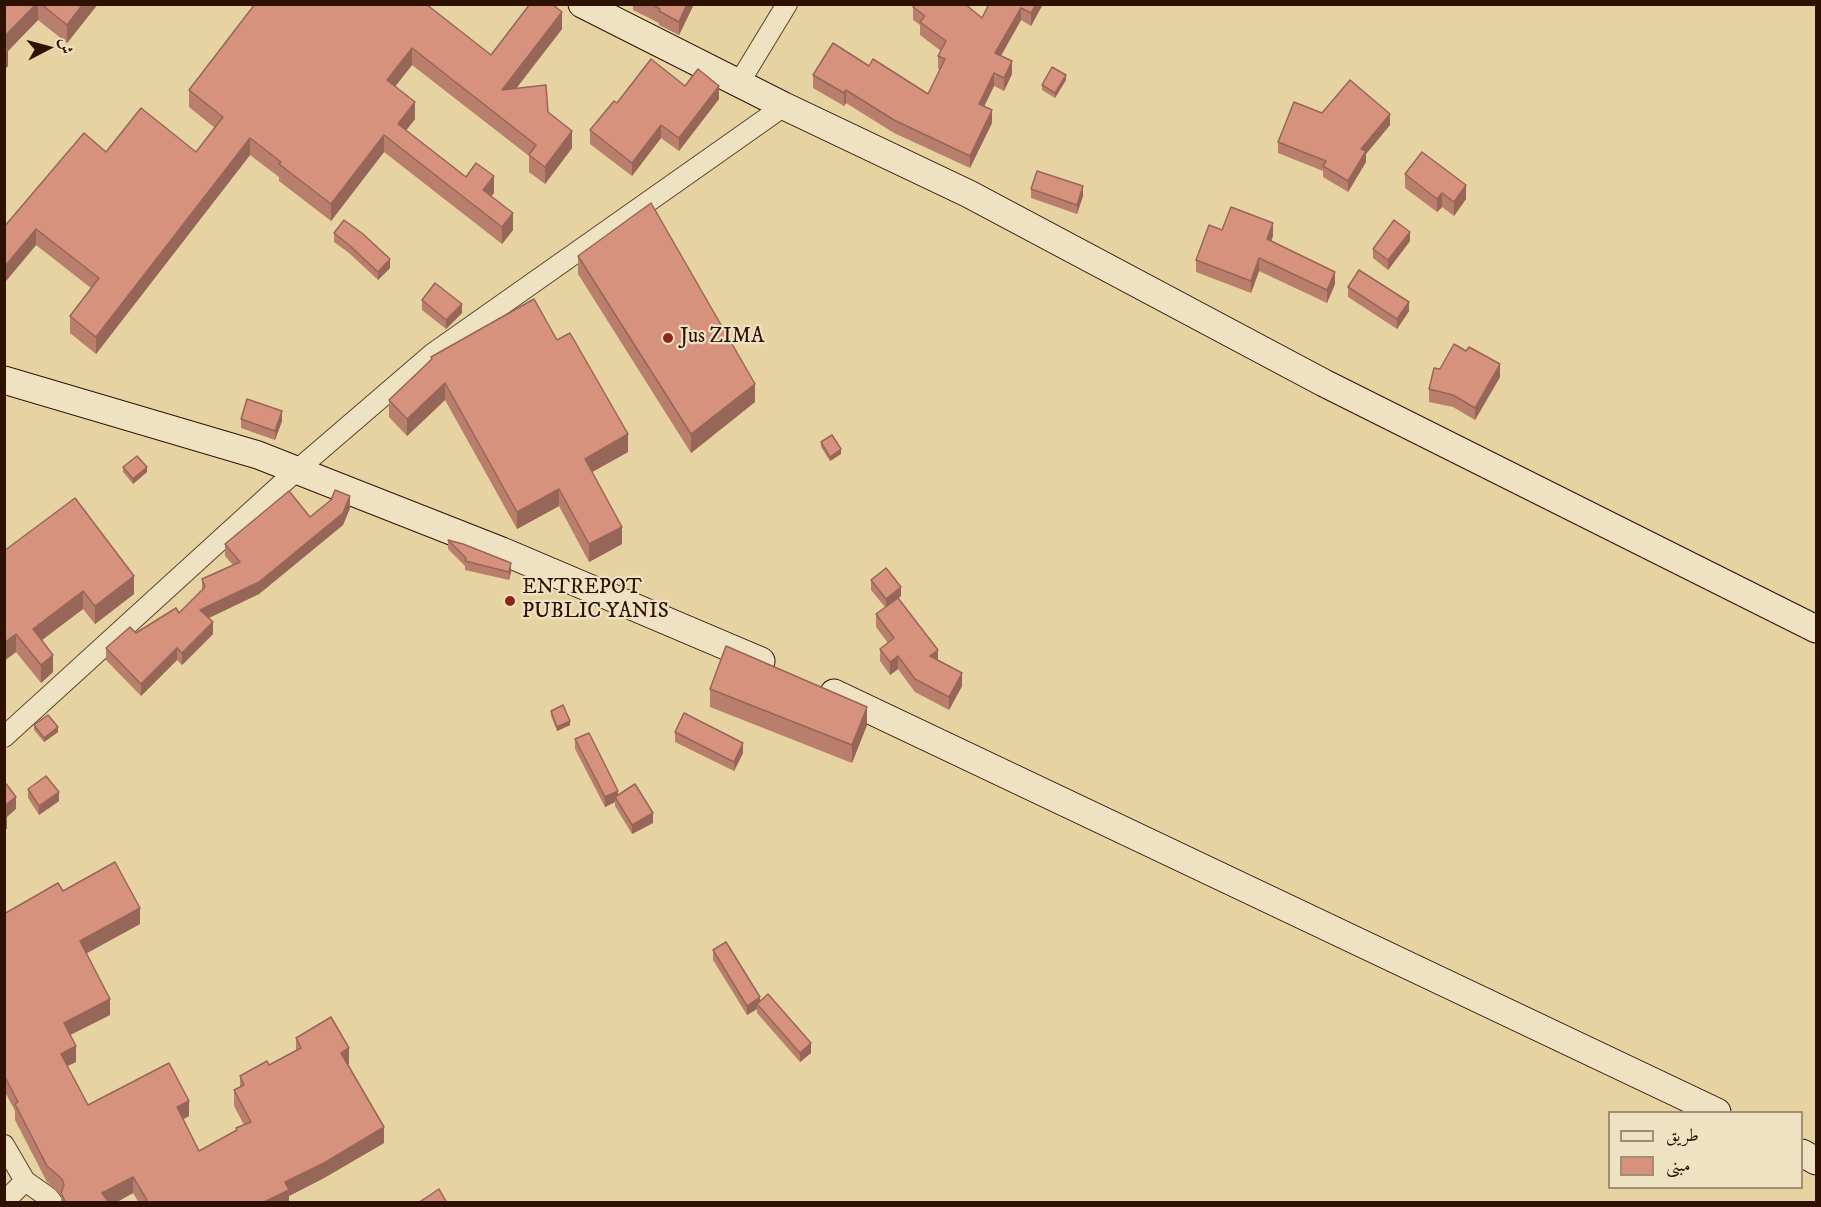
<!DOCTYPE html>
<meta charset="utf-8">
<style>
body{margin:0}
#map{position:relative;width:1821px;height:1207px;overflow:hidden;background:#e7d3a2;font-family:"IM FELL DW Pica",Amiri,serif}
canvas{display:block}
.frame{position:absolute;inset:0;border:6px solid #2f1102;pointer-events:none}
.legend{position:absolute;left:1608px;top:1111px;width:195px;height:78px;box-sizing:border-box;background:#efe2c3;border:2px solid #a28e76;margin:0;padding:8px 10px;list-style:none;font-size:18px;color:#2f1102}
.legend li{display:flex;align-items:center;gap:12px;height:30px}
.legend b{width:30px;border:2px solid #a28e76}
.north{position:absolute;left:18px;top:18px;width:60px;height:60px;-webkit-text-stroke:4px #efe2c3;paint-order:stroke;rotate:84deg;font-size:16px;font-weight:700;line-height:24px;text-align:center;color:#2f1102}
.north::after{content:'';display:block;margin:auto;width:21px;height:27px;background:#2f1102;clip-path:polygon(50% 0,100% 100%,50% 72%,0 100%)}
</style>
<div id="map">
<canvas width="1821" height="1207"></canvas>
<div class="frame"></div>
<ul class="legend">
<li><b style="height:8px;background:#efe2c3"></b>طريق</li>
<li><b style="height:16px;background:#d7927d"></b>مبنى</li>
</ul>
<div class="north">ش</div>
</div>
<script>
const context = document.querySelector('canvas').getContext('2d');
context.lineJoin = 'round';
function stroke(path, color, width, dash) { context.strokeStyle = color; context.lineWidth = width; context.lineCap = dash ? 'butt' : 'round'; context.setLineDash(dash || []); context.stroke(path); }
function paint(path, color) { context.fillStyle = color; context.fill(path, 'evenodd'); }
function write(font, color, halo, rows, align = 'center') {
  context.font = font + ' "IM FELL DW Pica",serif'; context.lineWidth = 4.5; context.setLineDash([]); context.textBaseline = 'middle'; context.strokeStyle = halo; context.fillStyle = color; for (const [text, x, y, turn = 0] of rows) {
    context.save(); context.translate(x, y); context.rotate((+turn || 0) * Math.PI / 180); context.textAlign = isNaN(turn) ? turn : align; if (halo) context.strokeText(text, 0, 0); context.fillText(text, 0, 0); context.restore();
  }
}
const minor = new Path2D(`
 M 739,83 L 787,4
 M 4,737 L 297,470 L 432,354 L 784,106
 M 4,1145 L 25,1181 L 4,1202
 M 25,1181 L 48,1197 L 52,1202`);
const secondary = new Path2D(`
 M 582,4 L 784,106 L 969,194 L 1324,383 L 1816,629
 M 4,380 L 258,455 L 502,551 L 761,661
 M 834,693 L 1717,1112
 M 1802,1153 L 1816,1161`);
stroke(minor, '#5d422a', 22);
stroke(secondary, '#2f1102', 29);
stroke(minor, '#efe2c3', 20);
stroke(secondary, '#efe2c3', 27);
paint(new Path2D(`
 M 4,4 L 98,4 L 67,43 L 38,20 L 8,51 L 8,66 L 4,70 Z
 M 255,4 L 491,55 L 562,29 L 516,88 L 548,112 L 572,148 L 545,184 L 529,172 L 529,156 L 412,65 L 395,86 L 415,119 L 406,130 L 466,177 L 494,193 L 491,196 L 513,230 L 502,244 L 384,152 L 331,221 L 279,181 L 279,177 L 250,155 L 96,354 L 70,333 L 70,316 L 91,288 L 36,245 L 6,281 L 4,280 L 4,227 L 106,152 L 196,152 L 215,128 L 189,107 L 189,90 Z
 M 633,4 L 694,4 L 679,35 L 659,25 L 659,23 L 633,10 Z
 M 989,4 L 1043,4 L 1031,26 L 1021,20 L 1001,56 L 1012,74 L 1004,91 L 994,86 L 984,106 L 992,123 L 970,168 L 894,133 L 846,103 L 844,106 L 813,88 L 813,75 L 869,66 L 928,94 L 940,69 L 938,69 L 938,56 L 941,51 L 920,35 L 920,25 L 913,20 L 913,7 L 982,18 Z
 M 1066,80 L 1055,98 L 1042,90 L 1042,85 Z
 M 685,86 L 719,99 L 679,151 L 661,138 L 632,176 L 590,144 L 590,130 L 617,103 Z
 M 1322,113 L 1390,125 L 1366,154 L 1366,162 L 1348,192 L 1323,177 L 1323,171 L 1278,153 L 1278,142 Z
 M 1405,174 L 1466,199 L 1454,216 L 1442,207 L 1437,212 L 1405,188 Z
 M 1031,189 L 1083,196 L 1077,214 L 1031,198 Z
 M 1222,230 L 1273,236 L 1271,241 L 1335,284 L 1327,303 L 1259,271 L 1251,293 L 1196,272 L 1196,260 Z
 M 334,233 L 390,268 L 378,280 L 349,253 L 334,242 Z
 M 1410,241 L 1388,270 L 1373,258 L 1373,249 Z
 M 578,256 L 755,402 L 691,453 L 578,274 Z
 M 1348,287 L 1409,311 L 1397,329 L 1348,297 Z
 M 422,300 L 462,313 L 446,329 L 422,310 Z
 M 557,340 L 628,452 L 592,472 L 622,544 L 589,562 L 559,506 L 517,529 L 445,400 L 407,436 L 389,417 L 389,400 L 431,360 L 431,357 Z
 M 1466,351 L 1500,377 L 1475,420 L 1453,407 L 1429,402 L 1429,389 L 1440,369 Z
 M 241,419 L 282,421 L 275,440 L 241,428 Z
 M 821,442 L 841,454 L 830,461 L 821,447 Z
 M 123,467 L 147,472 L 133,484 L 123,472 Z
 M 331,500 L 350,508 L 343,525 L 259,594 L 209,618 L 213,634 L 182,665 L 177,660 L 141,696 L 106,660 L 106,648 L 179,613 L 202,590 L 202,579 L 233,565 L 225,556 L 225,544 L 310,517 Z
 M 448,540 L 511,572 L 509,580 L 465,570 L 465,566 L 448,549 Z
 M 4,551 L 134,594 L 95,624 L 83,609 L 41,640 L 53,672 L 41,683 L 16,652 L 4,661 Z
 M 871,580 L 901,596 L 898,598 L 938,661 L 962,686 L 949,710 L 915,692 L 898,669 L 890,675 L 880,661 L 880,649 L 888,643 L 876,627 L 876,614 L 885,607 L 871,590 Z
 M 710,689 L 867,725 L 852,763 L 710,707 Z
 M 551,711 L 570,725 L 557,731 L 551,716 Z
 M 34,725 L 58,732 L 44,742 L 34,730 Z
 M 675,732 L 743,753 L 734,771 L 675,742 Z
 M 575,739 L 618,795 L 653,823 L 632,834 L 615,806 L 615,802 L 605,807 L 575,749 Z
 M 28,789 L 59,801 L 39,815 L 28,798 Z
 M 63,891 L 140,924 L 86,953 L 110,1015 L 70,1035 L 76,1062 L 67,1066 L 88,1105 L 189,1116 L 183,1119 L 199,1151 L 236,1130 L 236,1128 L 244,1125 L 234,1106 L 234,1090 L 240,1087 L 240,1076 L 269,1065 L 296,1050 L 296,1038 L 349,1064 L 348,1064 L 384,1143 L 324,1178 L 289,1196 L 289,1203 L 139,1203 L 133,1193 L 115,1203 L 61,1203 L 61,1195 L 47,1182 L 15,1120 L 15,1111 L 4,1090 L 4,914 Z
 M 713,950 L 811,1053 L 800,1062 L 757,1013 L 757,1009 L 747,1015 L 713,960 Z`), '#b97e6c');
paint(new Path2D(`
 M 36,4 L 38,4 L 38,20 L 8,51 L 8,66 L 4,70 L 4,37 Z
 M 83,4 L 98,4 L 67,43 L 67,25 Z
 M 687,4 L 694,4 L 679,35 L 679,22 Z
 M 1036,4 L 1043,4 L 1031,26 L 1031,13 Z
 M 1021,8 L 1021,20 L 995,66 L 995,53 Z
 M 562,12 L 562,29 L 502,107 L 502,90 Z
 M 412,48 L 412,65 L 387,97 L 387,80 Z
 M 1012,61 L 1012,74 L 1004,91 L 1004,78 Z
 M 994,73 L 994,86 L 979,117 L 979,104 Z
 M 1066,75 L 1066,80 L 1055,98 L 1055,93 Z
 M 719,86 L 719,99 L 679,151 L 679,138 Z
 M 846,90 L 846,103 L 844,106 L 844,93 Z
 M 415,102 L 415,119 L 398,141 L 398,124 Z
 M 992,110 L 992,123 L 970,168 L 970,156 Z
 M 1390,114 L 1390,125 L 1366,154 L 1366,162 L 1348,192 L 1348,181 L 1361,149 Z
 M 661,125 L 661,138 L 632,176 L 632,163 Z
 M 572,131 L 572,148 L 545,184 L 545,167 Z
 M 384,135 L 384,152 L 331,221 L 331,204 Z
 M 250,138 L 250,155 L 96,354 L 96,337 Z
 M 494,176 L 494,193 L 483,207 L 483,190 Z
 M 1466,185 L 1466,199 L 1454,216 L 1454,202 Z
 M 1083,186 L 1083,196 L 1077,214 L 1077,205 Z
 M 1442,193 L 1442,207 L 1437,212 L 1437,199 Z
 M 513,213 L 513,230 L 502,244 L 502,227 Z
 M 1273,223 L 1273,236 L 1267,251 L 1267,239 Z
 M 36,229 L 36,245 L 6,281 L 6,265 Z
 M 1410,232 L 1410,241 L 1388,270 L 1388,260 Z
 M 1259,258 L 1259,271 L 1251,293 L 1251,281 Z
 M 390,259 L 390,268 L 378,280 L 378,272 Z
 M 1335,272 L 1335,284 L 1327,303 L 1327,290 Z
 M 1409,302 L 1409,311 L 1397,329 L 1397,319 Z
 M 462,304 L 462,313 L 446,329 L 446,320 Z
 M 1500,364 L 1500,377 L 1475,420 L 1475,408 Z
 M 445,383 L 445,400 L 407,436 L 407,419 Z
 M 755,384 L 755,402 L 691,453 L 691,434 Z
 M 282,411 L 282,421 L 275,440 L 275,431 Z
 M 628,434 L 628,452 L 585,476 L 585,459 Z
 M 841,449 L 841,454 L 830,461 L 830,457 Z
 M 147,467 L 147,472 L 133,484 L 133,479 Z
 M 559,489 L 559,506 L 517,529 L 517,512 Z
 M 350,496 L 350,508 L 343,525 L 259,594 L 200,622 L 200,610 Z
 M 622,527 L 622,544 L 589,562 L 589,544 Z
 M 511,563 L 511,572 L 509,580 L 509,572 Z
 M 134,576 L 134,594 L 95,624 L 95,606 Z
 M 901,587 L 901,596 L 886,608 L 886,599 Z
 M 83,591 L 83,609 L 33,647 L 33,629 Z
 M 213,622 L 213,634 L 182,665 L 182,653 Z
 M 16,634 L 16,652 L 4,661 L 4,643 Z
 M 177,648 L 177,660 L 141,696 L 141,684 Z
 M 938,650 L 938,663 L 930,656 Z
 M 53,655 L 53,672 L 41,683 L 41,665 Z
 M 898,656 L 898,669 L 890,675 L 890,662 Z
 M 962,673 L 962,686 L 949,710 L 949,697 Z
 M 867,707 L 867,725 L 852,763 L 852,745 Z
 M 570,721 L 570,725 L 557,731 L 557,727 Z
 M 58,727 L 58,732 L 44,742 L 44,738 Z
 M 743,743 L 743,753 L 734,771 L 734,762 Z
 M 618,791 L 618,800 L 615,797 L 615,802 L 605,807 L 605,797 Z
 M 59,792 L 59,801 L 39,815 L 39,806 Z
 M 16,797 L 16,809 L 7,817 L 7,829 L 4,830 L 4,806 Z
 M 653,813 L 653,823 L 632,834 L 632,825 Z
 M 140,908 L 140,924 L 80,957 L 80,941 Z
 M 760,997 L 760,1007 L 757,1004 L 757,1009 L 747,1015 L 747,1006 Z
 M 110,999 L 110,1015 L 64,1038 L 64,1023 Z
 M 811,1043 L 811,1053 L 800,1062 L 800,1053 Z
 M 76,1046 L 76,1062 L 61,1069 L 61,1054 Z
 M 349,1048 L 349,1064 L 341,1068 L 341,1053 Z
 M 189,1101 L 189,1116 L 177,1123 L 177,1107 Z
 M 384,1127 L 384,1143 L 324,1178 L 289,1196 L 289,1203 L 262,1203 L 285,1182 Z
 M 133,1177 L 133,1193 L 115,1203 L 102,1203 L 102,1193 Z`), '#966658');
const building = new Path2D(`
 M 4,4 L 36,4 L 4,37 Z
 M 41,4 L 83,4 L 67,25 Z
 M 255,4 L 426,4 L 491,55 L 530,4 L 552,4 L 562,12 L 502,90 L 546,85 L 548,112 L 572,131 L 545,167 L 529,155 L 536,145 L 412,48 L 387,80 L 415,102 L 398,124 L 466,177 L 476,163 L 494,176 L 483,190 L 513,213 L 502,227 L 384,135 L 331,204 L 279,164 L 281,162 L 250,138 L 96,337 L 70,316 L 99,278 L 36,229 L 6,265 L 4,264 L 4,227 L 84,133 L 106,152 L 141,108 L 196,152 L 223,117 L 189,90 Z
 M 651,4 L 687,4 L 679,22 L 659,11 L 660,9 Z
 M 915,4 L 965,4 L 982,18 L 989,4 L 1036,4 L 1031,13 L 1021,8 L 995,53 L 1012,61 L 1004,78 L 994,73 L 979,104 L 992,110 L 970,156 L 894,120 L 846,90 L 844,93 L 813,75 L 833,43 L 869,66 L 873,59 L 928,94 L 945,59 L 938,56 L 946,41 L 920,22 L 925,16 L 913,7 Z
 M 4,45 L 8,49 L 4,52 Z
 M 651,59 L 685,86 L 698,69 L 719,86 L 679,138 L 661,125 L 632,163 L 590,130 L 614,101 L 617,103 Z
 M 1052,67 L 1066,75 L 1055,93 L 1042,85 Z
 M 1350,80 L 1390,114 L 1361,149 L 1366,151 L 1348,181 L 1323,166 L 1326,161 L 1278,142 L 1294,102 L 1322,113 Z
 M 1422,152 L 1466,185 L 1454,202 L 1442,193 L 1437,199 L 1405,174 Z
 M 1037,171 L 1083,186 L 1077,205 L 1031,189 Z
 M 651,203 L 755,384 L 691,434 L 578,256 Z
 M 1231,207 L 1273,223 L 1267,239 L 1335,272 L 1327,290 L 1259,258 L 1251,281 L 1196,260 L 1209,225 L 1222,230 Z
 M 344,220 L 363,234 L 390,259 L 378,272 L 349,245 L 334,233 Z
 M 1394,220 L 1410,232 L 1388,260 L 1373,249 Z
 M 1359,270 L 1409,302 L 1397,319 L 1348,287 Z
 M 435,283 L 462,304 L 446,320 L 422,300 Z
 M 534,299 L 557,340 L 570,333 L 628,434 L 585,459 L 622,527 L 589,544 L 559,489 L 517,512 L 445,383 L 407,419 L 389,400 L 432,359 L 431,357 Z
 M 1454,344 L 1466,351 L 1469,347 L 1500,364 L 1475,408 L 1453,395 L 1429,389 L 1434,368 L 1440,369 Z
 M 247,399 L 282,411 L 275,431 L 241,419 Z
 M 832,435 L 841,449 L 830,457 L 821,442 Z
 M 137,456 L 147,467 L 133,479 L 123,467 Z
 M 335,490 L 350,496 L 343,513 L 259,582 L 200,610 L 213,622 L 182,653 L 177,648 L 141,684 L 106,648 L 130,627 L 136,633 L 176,608 L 179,613 L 205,587 L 202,579 L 240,562 L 225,544 L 289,491 L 310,517 L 331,500 Z
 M 75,498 L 134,576 L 95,606 L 83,591 L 33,629 L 53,655 L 41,665 L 16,634 L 4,643 L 4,551 Z
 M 448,540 L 463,544 L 511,563 L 509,572 L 465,561 L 466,558 Z
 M 886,568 L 901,587 L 886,599 L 871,580 Z
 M 898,598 L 938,650 L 930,656 L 962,673 L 949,697 L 915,679 L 898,656 L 890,662 L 880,649 L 894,638 L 876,614 Z
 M 726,646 L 867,707 L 852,745 L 710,689 Z
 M 563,705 L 570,721 L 557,727 L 551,711 Z
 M 684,713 L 743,743 L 734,762 L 675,732 Z
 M 48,715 L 58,727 L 44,738 L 34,725 Z
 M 589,733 L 618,791 L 605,797 L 575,739 Z
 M 46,776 L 59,792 L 39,806 L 28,789 Z
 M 4,781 L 16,797 L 4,806 Z
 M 635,784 L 653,813 L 632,825 L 615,797 Z
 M 115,862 L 140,908 L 80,941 L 110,999 L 64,1023 L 76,1046 L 61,1054 L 88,1105 L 169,1063 L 189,1101 L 177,1107 L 199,1151 L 237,1130 L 236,1128 L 251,1122 L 234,1090 L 244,1085 L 240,1076 L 267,1061 L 269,1065 L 301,1048 L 296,1038 L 331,1017 L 349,1048 L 341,1053 L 384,1127 L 324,1163 L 285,1182 L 289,1190 L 262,1203 L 143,1203 L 147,1200 L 133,1177 L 102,1193 L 109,1203 L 66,1203 L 61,1193 L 64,1185 L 62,1179 L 47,1166 L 15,1104 L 18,1102 L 4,1075 L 4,914 L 58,883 L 63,891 Z
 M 726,942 L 760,997 L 747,1006 L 713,950 Z
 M 768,994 L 811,1043 L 800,1053 L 757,1004 Z
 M 439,1189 L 447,1203 L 418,1203 Z`);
paint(building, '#d7927d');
stroke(building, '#966658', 1.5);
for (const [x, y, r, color] of [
 [668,338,6,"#8f2418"],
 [510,601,6,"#8f2418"]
]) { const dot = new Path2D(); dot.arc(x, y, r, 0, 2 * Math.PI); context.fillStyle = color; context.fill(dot); stroke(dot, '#efe2c3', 2); }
write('21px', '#2f1102', '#efe2c3', [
 ["Jus ZIMA",680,338],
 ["ENTREPOT",522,589],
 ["PUBLIC YANIS",522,613]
], 'left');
</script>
